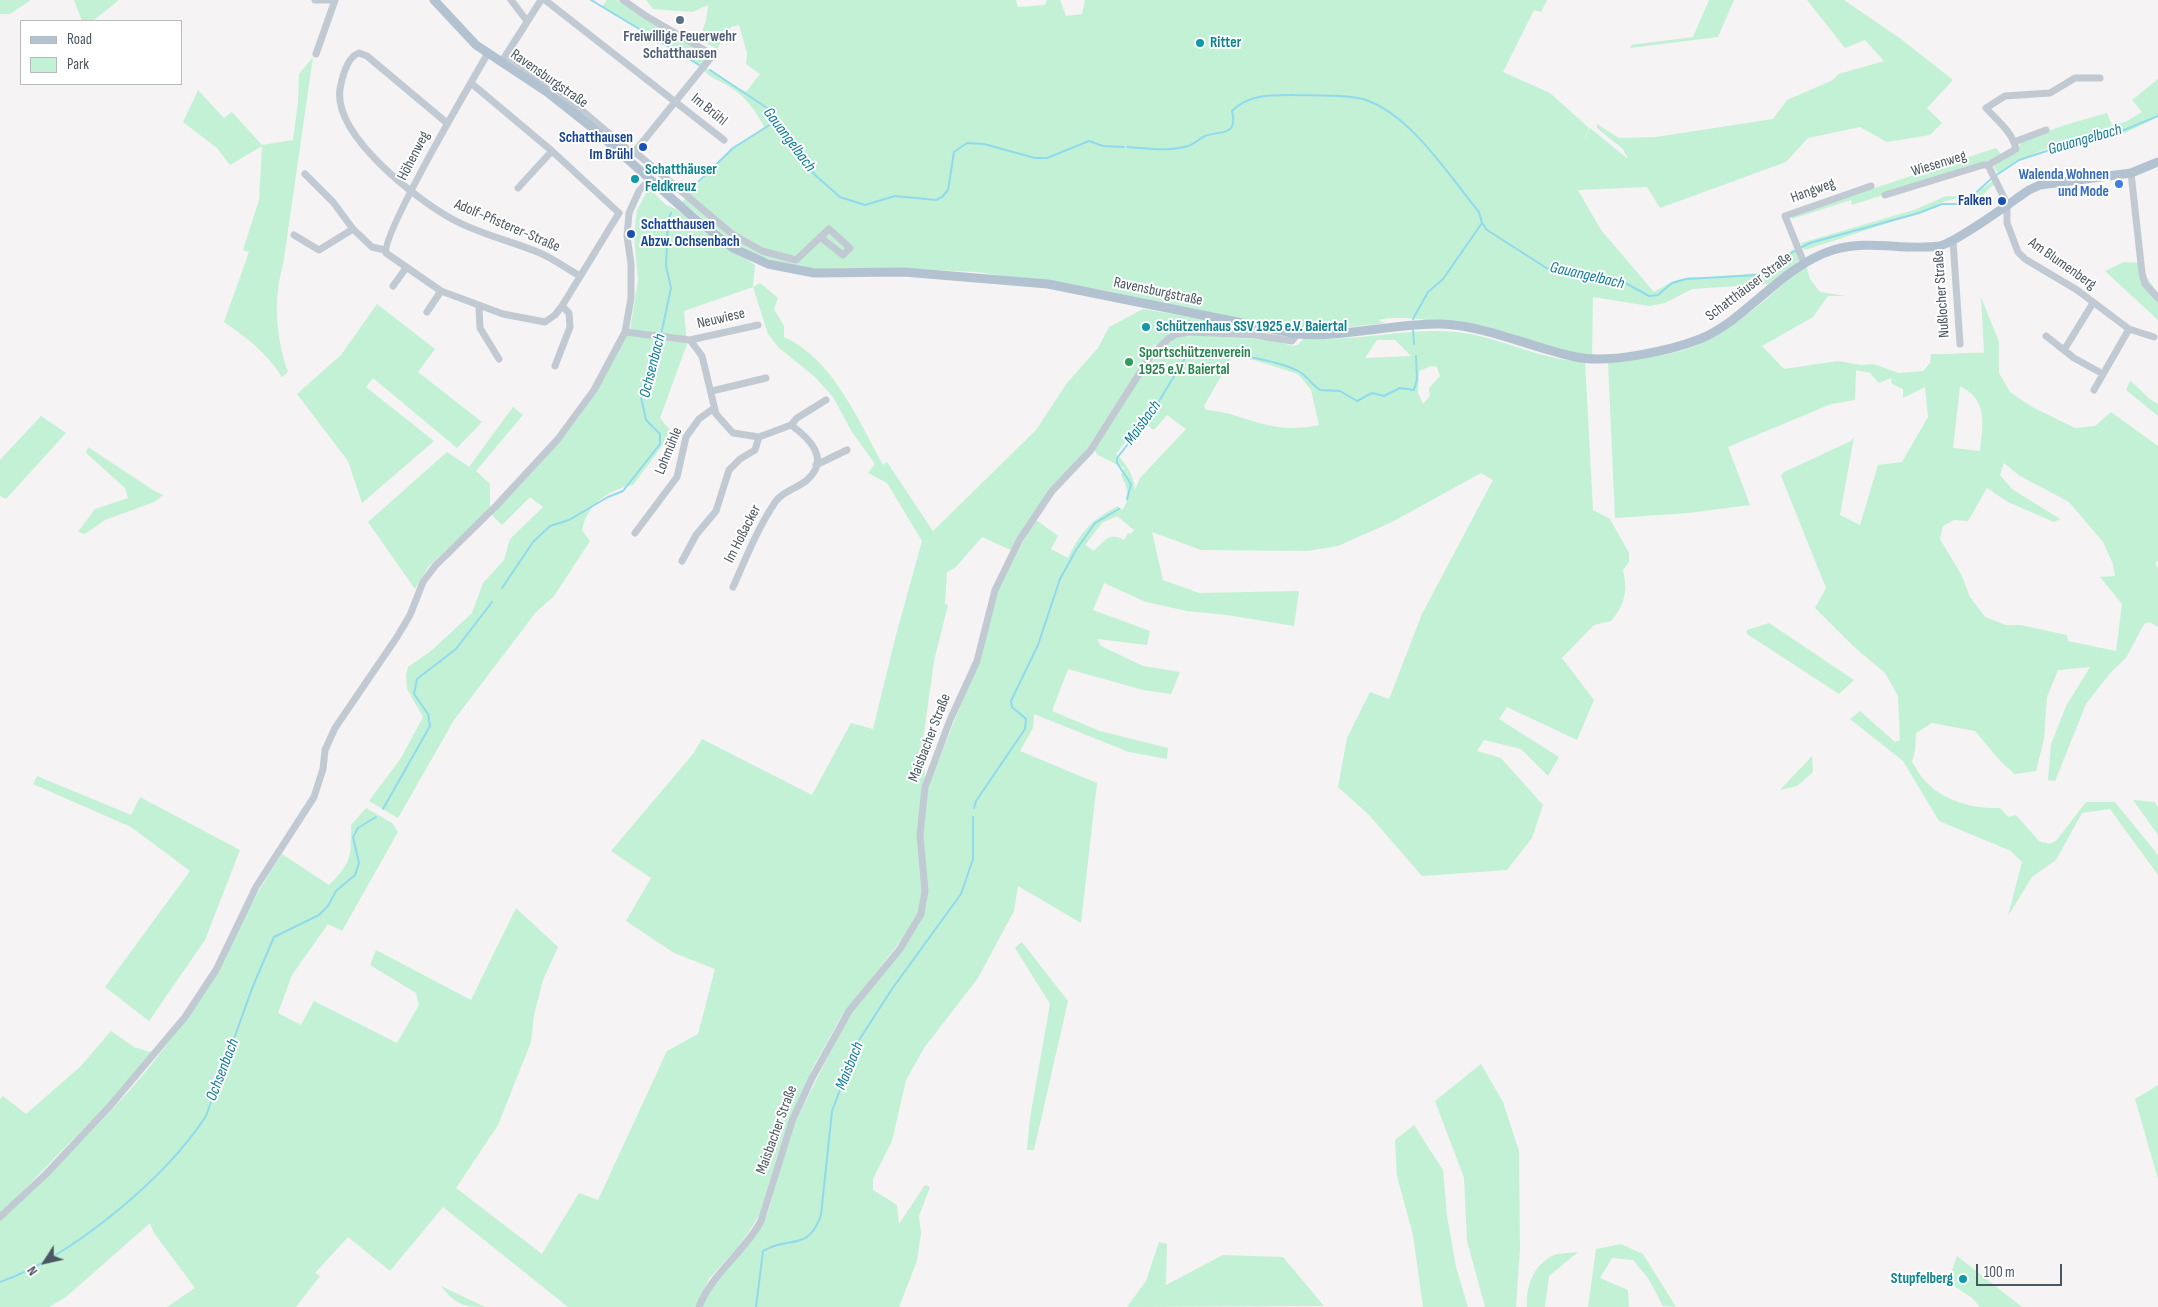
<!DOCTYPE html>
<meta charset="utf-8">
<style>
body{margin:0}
#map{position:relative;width:2158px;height:1307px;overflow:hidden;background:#f5f3f3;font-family:"Sofia Sans Condensed",sans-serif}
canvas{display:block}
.legend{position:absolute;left:20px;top:20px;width:162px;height:65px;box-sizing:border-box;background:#fff;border:1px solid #b7bbc0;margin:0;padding:6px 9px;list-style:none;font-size:15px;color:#4a5661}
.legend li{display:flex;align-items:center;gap:10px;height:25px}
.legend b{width:25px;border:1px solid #b7bbc0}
.north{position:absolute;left:20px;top:1237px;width:50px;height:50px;-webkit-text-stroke:4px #fff;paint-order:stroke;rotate:235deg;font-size:14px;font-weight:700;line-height:20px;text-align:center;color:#4a5661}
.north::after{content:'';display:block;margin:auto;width:18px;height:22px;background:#4a5661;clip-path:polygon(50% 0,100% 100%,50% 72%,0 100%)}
.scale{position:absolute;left:1976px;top:1264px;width:86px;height:22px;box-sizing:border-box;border:2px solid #4a5661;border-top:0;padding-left:6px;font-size:15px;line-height:18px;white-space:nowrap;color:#4a5661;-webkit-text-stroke:4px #fff;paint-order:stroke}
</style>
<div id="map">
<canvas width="2158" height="1307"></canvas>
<ul class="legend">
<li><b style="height:6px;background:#b3c2d1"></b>Road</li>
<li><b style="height:14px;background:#c3f1d5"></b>Park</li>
</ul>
<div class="north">N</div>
<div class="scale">100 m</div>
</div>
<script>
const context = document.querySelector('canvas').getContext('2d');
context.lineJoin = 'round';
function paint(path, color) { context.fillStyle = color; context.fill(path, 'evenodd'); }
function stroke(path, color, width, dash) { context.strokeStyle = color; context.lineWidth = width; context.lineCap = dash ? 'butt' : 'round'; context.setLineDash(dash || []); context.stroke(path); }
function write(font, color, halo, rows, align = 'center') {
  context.font = font + ' "Sofia Sans Condensed",sans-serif'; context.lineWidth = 4; context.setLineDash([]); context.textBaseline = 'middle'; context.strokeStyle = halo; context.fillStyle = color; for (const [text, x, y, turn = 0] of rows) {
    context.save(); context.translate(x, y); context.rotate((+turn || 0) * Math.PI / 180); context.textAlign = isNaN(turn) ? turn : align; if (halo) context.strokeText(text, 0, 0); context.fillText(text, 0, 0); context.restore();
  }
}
paint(new Path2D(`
 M 0,0 L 31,0 L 10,14 L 0,14 Z
 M 74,0 L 119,0 L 93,21 L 82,21 Z
 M 607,0 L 617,0 L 704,53 L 711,60 L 707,69 L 746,92 L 760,74 L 746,64 L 747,53 L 739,25 L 731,27 L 717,49 L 699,39 L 706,21 L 708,5 L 693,12 L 653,9 L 646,0 L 1016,0 L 1018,7 L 1045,5 L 1047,0 L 1060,0 L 1066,16 L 1082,14 L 1085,0 L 1547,0 L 1541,12 L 1534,10 L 1503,72 L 1550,93 L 1589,128 L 1583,141 L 1590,128 L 1628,159 L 1623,149 L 1597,128 L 1597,124 L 1619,138 L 1656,137 L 1773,119 L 1787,100 L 1831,81 L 1839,74 L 1884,61 L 1865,40 L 1845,48 L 1807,0 L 1844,0 L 1901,39 L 1953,80 L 1927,108 L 1942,123 L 1930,135 L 1887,142 L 1860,127 L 1808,138 L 1786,162 L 1660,208 L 1647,187 L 1578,190 L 1601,230 L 1654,292 L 1671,282 L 1689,277 L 1707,278 L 1757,273 L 1796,248 L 1801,259 L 1768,284 L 1692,289 L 1665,303 L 1649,306 L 1593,297 L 1592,356 C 1543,350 1495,333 1446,324 C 1423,319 1401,315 1378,320 L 1386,323 L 1303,332 L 1102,290 L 977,272 L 890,268 L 813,269 L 786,264 L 755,255 L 727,238 L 682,202 L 732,148 L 765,129 C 756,111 747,98 730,87 C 719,80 707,77 700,66 L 602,7 Z
 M 1709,0 L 1734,0 L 1718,37 L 1630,48 L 1631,45 L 1693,37 Z
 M 313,57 L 283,265 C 273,298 276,339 288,372 L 282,377 C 267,353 247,338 224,322 L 249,252 L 243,250 L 259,200 L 262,146 L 230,165 L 217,148 L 183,122 L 198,90 L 224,118 L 232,112 L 262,145 L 293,140 L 298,102 L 299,74 Z
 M 2158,79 L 2158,117 C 2141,125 2123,135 2104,140 C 2097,141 2089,138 2081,139 C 2053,144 2022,157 1998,173 L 1993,166 L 2019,148 L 2021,141 L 2065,125 L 2107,113 L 2112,125 L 2125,122 L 2142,112 L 2132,100 Z
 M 1996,148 L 2001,154 L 1986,162 L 1852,205 L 1851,200 L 1792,219 L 1793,215 Z
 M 1994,180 L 1995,183 C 1984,194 1973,207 1957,198 L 1943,202 L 1925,211 L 1808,249 L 1804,250 L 1801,243 L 1914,210 L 1946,196 L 1971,197 Z
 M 649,188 L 666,205 L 676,209 L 704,232 L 755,265 L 753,287 L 760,283 L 778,298 L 774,309 L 784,326 L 784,337 C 833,359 858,420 883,465 L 887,462 L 933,531 L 1036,430 L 1067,383 L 1098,348 L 1109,327 L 1143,309 L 1232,324 L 1216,330 L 1184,332 L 1189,337 L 1192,335 L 1271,340 L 1293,346 L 1298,345 L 1304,338 C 1355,343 1405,327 1456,332 C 1499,336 1543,362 1585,361 L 1593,510 L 1610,519 L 1629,553 L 1629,562 L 1623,570 C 1628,590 1625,605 1611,621 L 1594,625 L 1562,658 L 1594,700 L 1577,740 L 1507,707 L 1499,719 L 1559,757 L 1548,776 L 1521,749 L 1484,740 L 1477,751 L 1501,758 L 1543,805 L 1532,838 L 1507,870 L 1422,876 L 1369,815 L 1338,787 L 1347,738 L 1370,692 L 1389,699 L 1422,614 L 1493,480 L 1481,473 L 1392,522 L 1338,546 L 1307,551 L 1201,550 L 1152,532 L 1163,580 L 1199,593 L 1299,591 L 1294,626 L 1227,615 L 1187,611 L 1146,602 L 1104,583 L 1093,610 L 1150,631 L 1147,645 L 1097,639 L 1101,646 L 1143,666 L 1180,672 L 1171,694 L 1143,690 L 1068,669 L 1052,711 L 1100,731 L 1168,748 L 1167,759 L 1129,752 L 1034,714 L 1033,728 L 1020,751 L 1097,783 L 1081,923 L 1018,886 L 1014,911 L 978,978 L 924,1048 L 906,1080 L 892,1141 L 873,1179 L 873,1190 L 897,1205 L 899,1224 L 925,1185 L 930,1187 L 919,1216 L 921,1233 L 917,1261 L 899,1307 L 701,1307 L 707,1290 L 762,1225 L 768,1212 L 790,1132 L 850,1013 L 923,916 L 927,902 L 927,875 L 922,840 L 928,787 L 980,657 L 996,594 L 1035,519 L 1058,536 L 1051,549 L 1068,558 C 1082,530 1090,521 1118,506 L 1122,510 C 1132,498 1127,487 1121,475 L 1124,468 L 1098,455 L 1094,450 L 1160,348 L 1155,344 L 1086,450 L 1062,478 L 1024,529 L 1011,550 L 982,537 L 956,567 L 947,572 L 945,604 L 948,605 L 934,661 L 921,755 L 925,771 L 917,837 L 924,888 L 921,907 L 913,925 L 841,1017 L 812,1069 L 777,1157 L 759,1216 L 740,1245 L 709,1279 L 696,1307 L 568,1307 L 443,1207 L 390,1271 L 348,1237 L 315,1273 L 320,1276 L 296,1307 L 167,1307 L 195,1288 L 154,1233 L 150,1223 L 66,1297 L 49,1307 L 0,1307 L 0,1219 L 9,1213 C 71,1151 138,1091 186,1017 C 221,964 247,906 282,854 L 329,885 C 352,862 351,857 351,825 L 366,808 L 392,823 L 398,832 L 342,931 L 328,924 L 292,975 L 278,1013 L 301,1025 L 314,1001 L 397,1043 L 419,1005 L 416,993 L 370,965 L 376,950 L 471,1000 L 516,908 L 558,947 L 543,980 L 534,1015 L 531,1042 L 498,1125 L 456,1188 L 542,1254 L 579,1193 L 598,1200 L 667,1051 L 698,1034 L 715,969 L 674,953 L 626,921 L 651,878 L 611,851 L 693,754 L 702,739 L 812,795 L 851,723 L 873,729 L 896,635 L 922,541 L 887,483 L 868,473 L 875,464 L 852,432 L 833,397 L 815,377 L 778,347 L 768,334 L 753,287 L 684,311 L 687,344 L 660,418 L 670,430 L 662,446 L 633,485 C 608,490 587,504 582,530 L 590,541 L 554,596 L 536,612 L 454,720 L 398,818 L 369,801 L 401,758 L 423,717 L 407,689 L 406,675 L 408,667 L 431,651 L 472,613 L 483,583 L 504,560 L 510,539 L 543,507 L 530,497 L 502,525 L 491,514 C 520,484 550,455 575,422 C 595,395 610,366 626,336 L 629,336 L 638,280 L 634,235 L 637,210 ZM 1377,340 L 1395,340 L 1411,356 L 1365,358 ZM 1232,357 L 1254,360 L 1298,374 L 1311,390 L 1319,425 C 1300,429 1282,429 1263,424 C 1243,419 1227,411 1206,410 L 1204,406 ZM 1431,366 L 1437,367 L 1440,376 L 1429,388 L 1430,396 L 1423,404 L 1418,393 L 1419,371 ZM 1167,415 L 1186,429 L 1140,478 L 1135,490 C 1134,476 1127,464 1116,454 L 1142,421 L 1154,430 ZM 1117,516 L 1134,530 L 1131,534 L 1128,533 L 1124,540 C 1109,532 1105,540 1094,551 L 1085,545 L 1102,523 Z
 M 2124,262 L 2142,263 L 2145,275 L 2158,293 L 2158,320 L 2105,271 Z
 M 1806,265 L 1810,279 L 1820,292 L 1846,296 L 1828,296 L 1813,317 L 1762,346 L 1784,369 L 1838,361 L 1861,365 L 1873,364 L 1899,373 L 1923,371 L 1930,363 L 1931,354 C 1949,355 1965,352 1984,353 L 1981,297 L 1999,342 L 1999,373 L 2010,392 L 2032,407 L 2075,428 L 2095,426 L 2111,412 L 2158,446 L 2158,561 L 2155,563 L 2158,568 L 2158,627 L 2149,622 L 2144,624 L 2126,658 L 2111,672 L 2086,704 L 2055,781 L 2048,780 L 2051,744 L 2066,706 L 2090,667 L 2058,670 L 2047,697 L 2044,739 L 2036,771 L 2015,774 L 2001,762 L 1975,731 L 1932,723 L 1916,733 L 1915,751 L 1912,762 C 1917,769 1921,778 1928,784 C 1947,802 1975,809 2000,808 L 2008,817 L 2016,815 L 2039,841 L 2049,844 L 2056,841 L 2086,802 L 2115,802 L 2158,855 L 2158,875 L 2110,809 L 2082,813 L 2056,860 L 2032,877 L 2008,916 L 2022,862 L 2011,851 L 1939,821 L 1903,761 L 1850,719 L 1860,711 L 1895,742 L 1900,740 L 1898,696 L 1885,673 L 1853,646 L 1815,608 L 1826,588 L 1781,476 L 1784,472 L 1851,441 L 1854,437 L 1840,515 L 1860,525 L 1878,465 L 1902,462 L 1928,417 L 1925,387 L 1903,398 L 1903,389 L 1892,384 L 1891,378 L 1879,383 L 1870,373 L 1856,370 L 1855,400 L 1831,404 L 1728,447 L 1750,505 L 1688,513 L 1615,518 L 1608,361 C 1645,359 1683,355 1716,336 C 1747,318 1778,288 1806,265 ZM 1960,386 C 1988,400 1983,423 1980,451 L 1953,448 ZM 2004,463 L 2020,476 L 2069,502 L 2103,542 L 2113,564 L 2115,576 L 2100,577 L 2122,604 L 2116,651 L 2068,641 L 2067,635 L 2020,625 L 2006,625 L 1985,617 L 1970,597 L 1962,576 L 1940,539 L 1943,526 L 1954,520 L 1968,521 L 1987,488 L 2008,502 L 2054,522 L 2060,519 L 2012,489 L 2000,475 Z
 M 377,304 L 435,349 L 418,372 L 482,422 L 457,448 L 373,378 L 366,387 L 434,441 L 362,503 L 348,461 L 297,394 L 341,355 Z
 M 2130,381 C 2140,388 2147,399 2158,404 L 2158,416 L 2126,390 Z
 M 513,407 L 523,415 L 476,471 L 490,484 L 490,508 L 428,567 L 415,589 L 368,522 L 447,452 L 469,467 Z
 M 41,416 L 66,433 L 6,499 L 0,496 L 0,460 Z
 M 88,447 L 153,490 L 163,495 L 154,502 L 105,520 L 85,534 L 78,532 L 95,509 L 128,498 L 125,488 L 86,453 Z
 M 1769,623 L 1854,680 L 1839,694 L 1747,634 L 1747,630 Z
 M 1812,756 L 1813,772 L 1797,786 L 1780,790 Z
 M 37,776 L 131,815 L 140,797 L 240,850 L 205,940 L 149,1021 L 105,987 L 190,871 L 131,827 L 33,784 Z
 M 2133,800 L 2155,802 L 2158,808 L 2158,835 Z
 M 1022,942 L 1068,1001 L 1034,1150 L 1027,1150 L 1030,1118 L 1050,1004 L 1015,948 Z
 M 111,1031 L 134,1047 L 154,1053 L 131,1080 L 0,1214 L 0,1099 L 3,1096 L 26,1114 L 81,1066 Z
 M 1481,1064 L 1503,1102 L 1519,1151 L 1520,1249 L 1516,1307 L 1485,1307 L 1467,1241 L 1464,1178 L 1435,1101 Z
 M 2158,1085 L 2158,1179 L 2135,1099 Z
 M 1414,1125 L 1443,1170 L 1447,1216 L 1456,1267 L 1468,1307 L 1423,1307 L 1413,1235 L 1397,1176 L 1395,1140 Z
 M 1159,1242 L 1167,1244 L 1166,1285 L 1223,1255 L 1283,1257 L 1324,1306 L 1127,1307 L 1146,1281 Z
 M 1621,1244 L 1643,1254 L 1676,1307 L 1663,1306 L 1648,1278 L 1633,1260 L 1612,1258 L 1600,1278 L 1628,1290 L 1629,1307 L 1588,1307 L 1596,1249 Z
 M 1578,1252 L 1549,1276 L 1545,1307 L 1527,1307 C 1526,1286 1533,1265 1554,1255 C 1561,1253 1571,1253 1578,1252 Z
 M 1957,1256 L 2022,1307 L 1980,1307 L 1972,1298 L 1948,1282 Z
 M 441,1286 L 481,1305 L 485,1307 C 462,1307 455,1304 441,1286 Z`), '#c3f1d5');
stroke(new Path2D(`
 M 591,0 L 699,65
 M 710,70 L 770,110 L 791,146 L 815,175 L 840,197 L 865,205 L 895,196 L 936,200 L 942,197 L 948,190 L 954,152 L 967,143 L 984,144 L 1035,158 L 1047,158 L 1089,141 L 1103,146 L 1124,147
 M 1127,147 C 1147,148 1168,152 1188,146 C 1194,144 1199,139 1205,136 C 1221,130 1238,137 1232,111 C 1248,94 1272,95 1293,95 C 1312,96 1349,94 1366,100 C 1412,116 1449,176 1479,212 L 1482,223 L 1487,230 L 1548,269 L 1584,276 L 1620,280 L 1649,296 L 1658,295 L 1672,283 L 1686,279 L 1758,275 L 1796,250
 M 1995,176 L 2019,160 L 2077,141 L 2100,140 L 2158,116
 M 689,191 L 733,148 L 776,121
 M 1800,248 L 1810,243 L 1919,213 L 1942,204 L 1958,204 L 1968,200 L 1991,179
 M 1413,319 L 1428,292 L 1443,279 L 1482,223
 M 1413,329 L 1414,344
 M 661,335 L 671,288 L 666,266 L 668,220 L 671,213
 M 1127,499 L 1131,484 L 1117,463 L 1117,458 L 1150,416 L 1187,355 L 1200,349 C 1225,353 1280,360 1300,372 C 1308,377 1312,385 1320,390 L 1340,391 L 1357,401 L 1372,393 L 1384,396 L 1400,388 L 1414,390 L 1417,379 L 1416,356
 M 502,588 L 533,542 L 550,526 L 569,520 L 608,497 L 623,491 L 660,444 L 660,434 L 646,420 L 641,397 L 659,339
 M 974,808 L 976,801 L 1025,729 L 1026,719 L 1012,707 L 1011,701 L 1038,645 L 1060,579 L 1076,550 L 1095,523 L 1119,509
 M 383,809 L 430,726 L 428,714 L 414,694 L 417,679 L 456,649 L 492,602
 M 0,1282 C 71,1257 165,1179 206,1116 L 253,986 L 274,937 L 319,915 L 328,906 L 336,891 L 355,875 L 359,863 L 353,837 L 358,828 L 376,817
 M 756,1307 L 763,1251 C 788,1235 808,1253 821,1215 L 832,1111 L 859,1040 L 892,989 L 961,894 L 973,859 L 973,817`), '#90daee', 2);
stroke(new Path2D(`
 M 315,0 L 334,0
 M 511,0 L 527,21
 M 545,0 L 724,140
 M 623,0 L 646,16 L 713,55 L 628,160
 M 488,53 C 473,79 381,235 386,253 L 441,291 L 503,314 L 545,322 L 555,315 L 562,306 L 619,213
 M 316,54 L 335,0
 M 506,55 L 558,90 L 633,154
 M 504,58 L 541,0
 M 471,83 L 552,151 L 619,213
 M 447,123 L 367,56 L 359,53 C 347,57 342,78 340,89 C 333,135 416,199 452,219 C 479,234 511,241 540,253 C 554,259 567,269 580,276
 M 2014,142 L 2046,130
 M 635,152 L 732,234 L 762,251 L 796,260 L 829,229 L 850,248 L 843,255 L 820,237
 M 1988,165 L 2007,204 L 2007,223 L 2018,252 L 2025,259 L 2077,290 L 2129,329
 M 2131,173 L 2142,273 L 2145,284 L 2158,298
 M 305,174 L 333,202 L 353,229
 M 518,188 L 552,151
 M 1885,195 L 1983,165 L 1988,165 L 2016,149 C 2013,133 1997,120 1986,108 L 2005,96 L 2050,93 L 2075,78 L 2100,78
 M 294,235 L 319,250 L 353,229 L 372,247 L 385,250
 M 1953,241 L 1960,344
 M 1804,263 L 1785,216 L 1871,186
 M 393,286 L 406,268
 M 479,307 L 480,328 L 499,359
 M 427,312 L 441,291
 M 625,332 L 690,340 L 702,356 L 716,414 L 733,433 L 759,437 L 791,425 C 809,438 831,459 807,480 C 798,488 783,491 776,501 C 758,527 746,558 733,587
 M 2046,336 L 2074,358 L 2103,374
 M 690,340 L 758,325
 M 2064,350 L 2093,303
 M 555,366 L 570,327 L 569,313 L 562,306
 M 2094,390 L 2129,329 L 2154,337
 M 712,391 L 766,378
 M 791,425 L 797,418 L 826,400
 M 816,465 L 847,450
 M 635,533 L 677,477 L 686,437 L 699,419 L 714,408
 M 682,561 L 696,535 L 716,511 L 729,470 L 740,459 L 755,450 L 759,437
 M 0,1217 L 46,1174 L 110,1106 L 185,1017 L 216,970 L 256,887 L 314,797 L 323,769 L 325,750 L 335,728 L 397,637 L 410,615 L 423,582 L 435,566 L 496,506 L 558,439 L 594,390 L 625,332 L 631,298 L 631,264 L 627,236 L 629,213 L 639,191 L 649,180
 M 699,1307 C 712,1273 744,1253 761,1221 L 792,1121 L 812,1078 L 849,1011 L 900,949 L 921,914 L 925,891 L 920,835 L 925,787 L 950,720 L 977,661 L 995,590 L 1020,539 L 1052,491 L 1090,451 L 1150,357 L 1168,339 L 1177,334 L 1189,332 L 1255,335 L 1292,341 L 1297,334`), '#c1cad2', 7);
stroke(new Path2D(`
 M 434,0 L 476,45 L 547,92 L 590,126 L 695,219 L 733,248 L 768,264 L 814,273 L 904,272 L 1048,284 L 1297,334 C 1346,338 1393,323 1442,324 C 1488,326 1532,348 1576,357 C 1608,364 1669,351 1700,339 C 1748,319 1780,267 1833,250 C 1868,239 1904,251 1939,246 C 1956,243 2011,202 2029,190 L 2040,185 L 2131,173 L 2158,162`), '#b3c2d1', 9);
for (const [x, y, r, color] of [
 [680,20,5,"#5c6f8a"],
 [1200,43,5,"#0f9aa8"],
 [643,147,5,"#1a4fb4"],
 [635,179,5,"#0f9aa8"],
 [2119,184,5,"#3f7fe0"],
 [2002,201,5,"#1a4fb4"],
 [631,234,5,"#1a4fb4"],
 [1146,327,5,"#0f9aa8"],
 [1129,362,5,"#2e9e5b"],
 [1963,1279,5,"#0f9aa8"]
]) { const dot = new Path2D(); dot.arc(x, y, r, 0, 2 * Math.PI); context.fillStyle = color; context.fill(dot); stroke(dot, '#fff', 2); }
write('bold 15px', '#4e5e75', '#fff', [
 ["Freiwillige Feuerwehr",680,37],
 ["Schatthausen",680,54]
]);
write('bold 15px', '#0d838f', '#fff', [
 ["Ritter",1210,43],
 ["Schatthäuser",645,170],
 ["Feldkreuz",645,187],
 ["Schützenhaus SSV 1925 e.V. Baiertal",1156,327],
 ["Stupfelberg",1953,1279,"right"]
], 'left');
write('15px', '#4a5661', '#fff', [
 ["Ravensburgstraße",549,79,35],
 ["Im Brühl",709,110,39],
 ["Höhenweg",414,156,-63],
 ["Wiesenweg",1939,164,-17],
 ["Hangweg",1813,191,-20],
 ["Adolf-Pfisterer-Straße",507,226,23],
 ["Am Blumenberg",2062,264,35],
 ["Schatthäuser Straße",1749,287,-37],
 ["Ravensburgstraße",1158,292,12],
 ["Nußlocher Straße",1942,294,-94],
 ["Neuwiese",721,319,-13],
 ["Lohmühle",669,451,-68],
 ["Im Hoßacker",743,534,-63],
 ["Maisbacher Straße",930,738,-69],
 ["Maisbacher Straße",777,1130,-70]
]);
write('bold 15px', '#164399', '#fff', [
 ["Schatthausen",633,138],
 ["Im Brühl",633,155],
 ["Falken",1992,201],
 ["Schatthausen",641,225,"left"],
 ["Abzw. Ochsenbach",641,242,"left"]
], 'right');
write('bold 15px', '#366cbe', '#fff', [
 ["Walenda Wohnen",2109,175],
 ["und Mode",2109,192]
], 'right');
write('bold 15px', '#27864d', '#fff', [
 ["Sportschützenverein",1139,353],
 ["1925 e.V. Baiertal",1139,370]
], 'left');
write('italic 16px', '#0c7c9b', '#fff', [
 ["Gauangelbach",789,140,53],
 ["Gauangelbach",2085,140,-16],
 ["Gauangelbach",1587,276,13],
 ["Ochsenbach",653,366,-76],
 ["Maisbach",1143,423,-54],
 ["Maisbach",850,1066,-68],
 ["Ochsenbach",223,1070,-69]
]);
</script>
